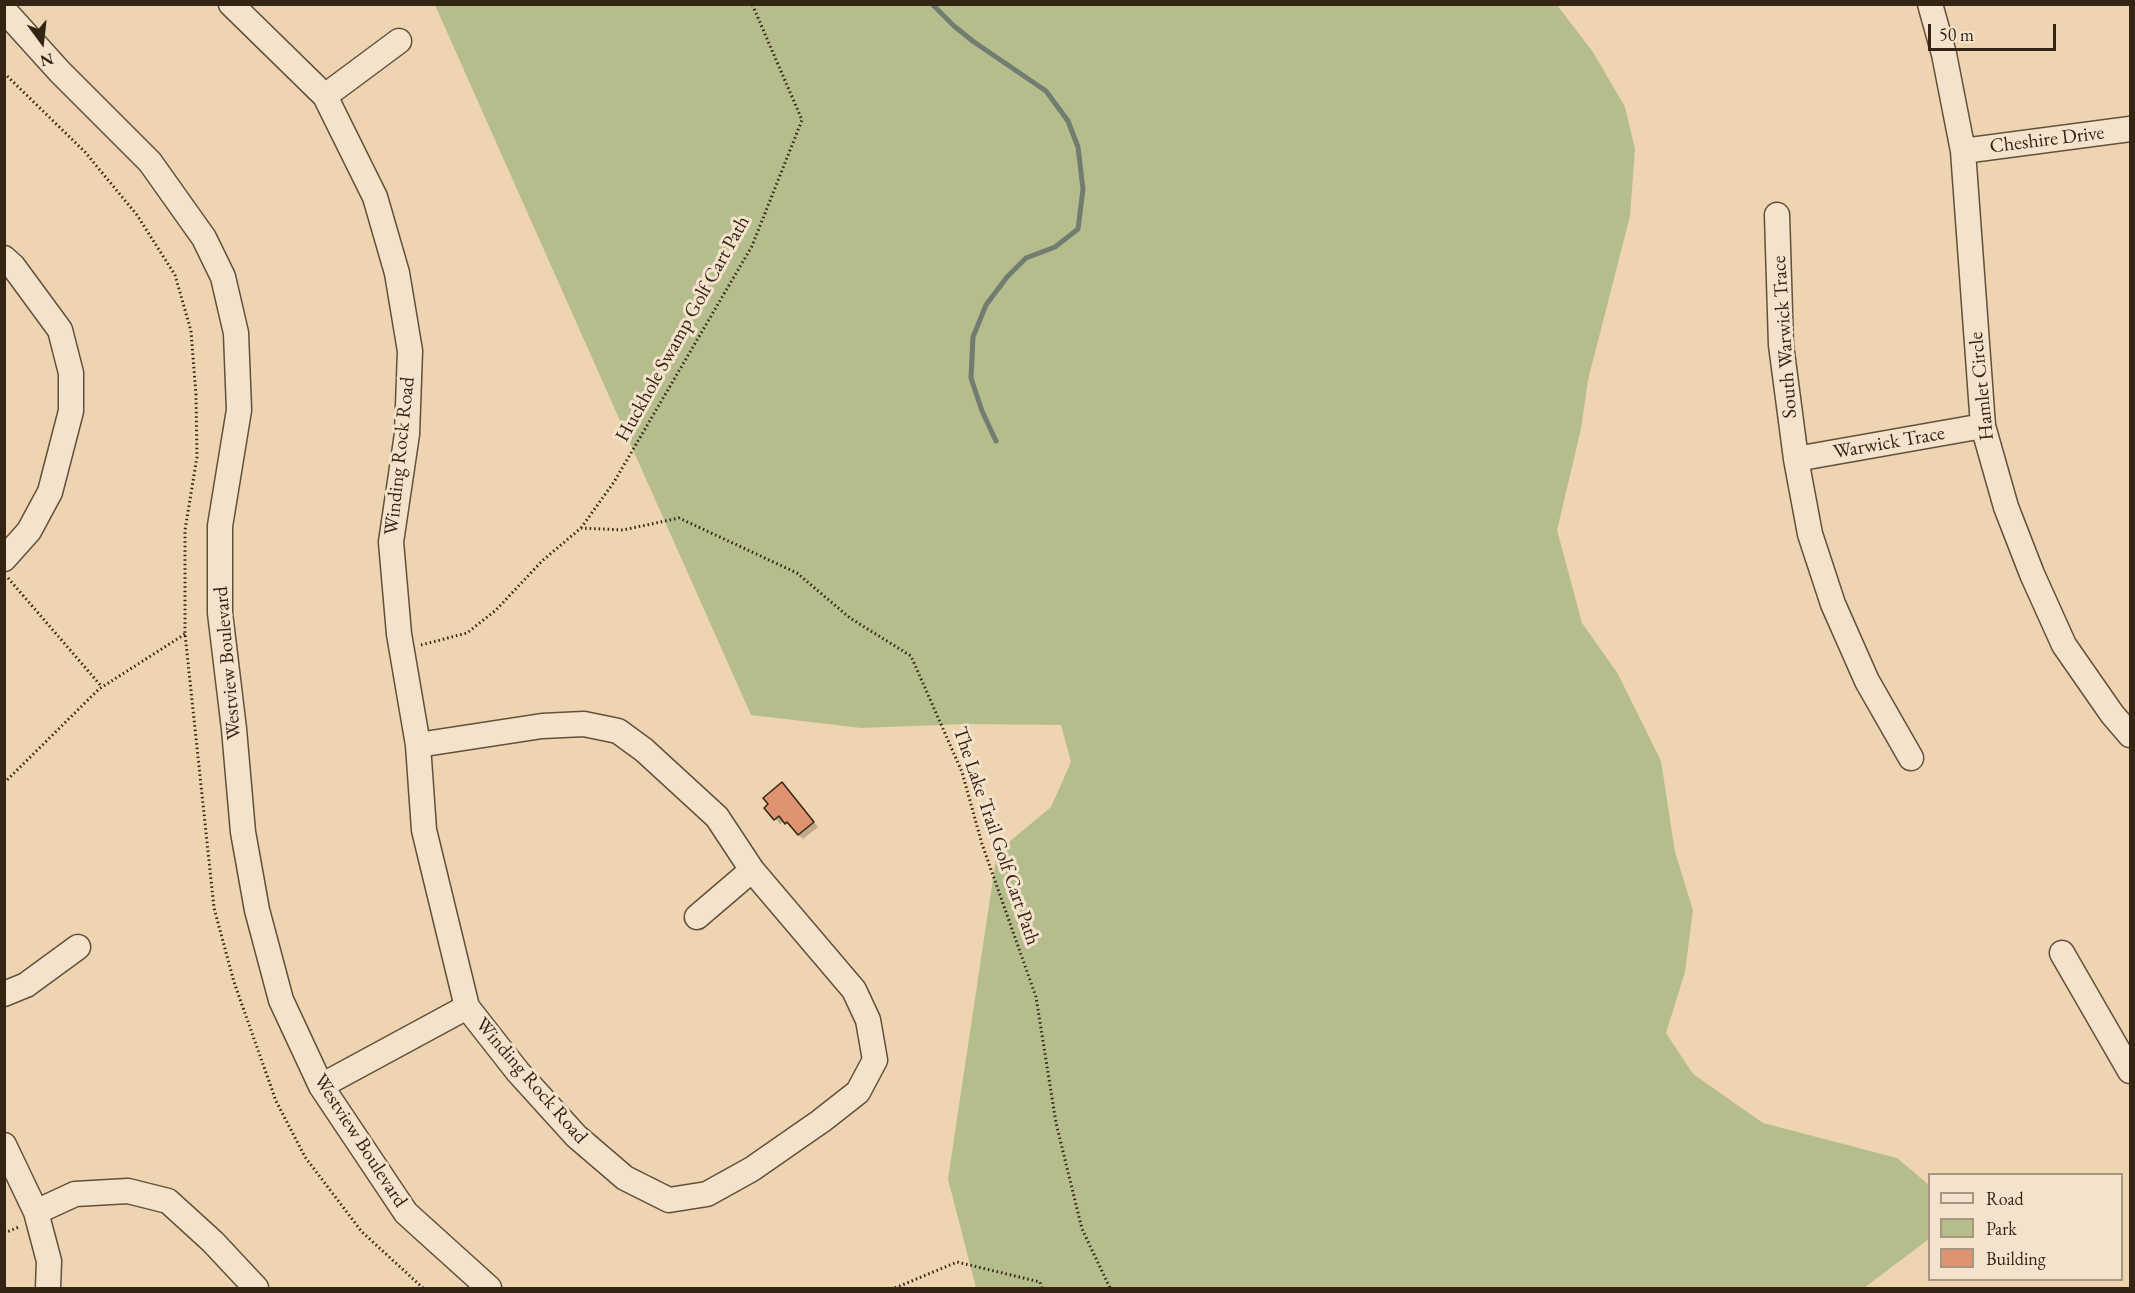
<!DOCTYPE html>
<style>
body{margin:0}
#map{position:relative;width:2135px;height:1293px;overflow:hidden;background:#eed4b0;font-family:"EB Garamond",serif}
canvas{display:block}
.frame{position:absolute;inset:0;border:6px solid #342414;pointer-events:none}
.legend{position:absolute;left:1928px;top:1173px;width:195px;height:108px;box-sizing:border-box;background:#f4e3cc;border:2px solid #a79782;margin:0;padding:8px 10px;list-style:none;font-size:18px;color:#342414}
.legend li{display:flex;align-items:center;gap:12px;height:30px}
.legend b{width:30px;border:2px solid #a79782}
.north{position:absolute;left:12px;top:12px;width:60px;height:60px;-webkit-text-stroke:4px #f4e3cc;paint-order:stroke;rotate:165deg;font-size:16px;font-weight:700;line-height:24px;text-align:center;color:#342414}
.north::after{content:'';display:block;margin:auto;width:21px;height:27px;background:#342414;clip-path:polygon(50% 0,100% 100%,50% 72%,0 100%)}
.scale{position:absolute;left:1928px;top:24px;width:128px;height:27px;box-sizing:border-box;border:3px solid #342414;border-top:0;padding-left:8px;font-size:18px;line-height:21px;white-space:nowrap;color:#342414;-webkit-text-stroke:4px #f4e3cc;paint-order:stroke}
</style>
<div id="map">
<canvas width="2135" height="1293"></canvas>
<div class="frame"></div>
<ul class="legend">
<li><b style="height:8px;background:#f4e3cc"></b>Road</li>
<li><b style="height:16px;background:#b6bd8d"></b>Park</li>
<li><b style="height:16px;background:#df9371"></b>Building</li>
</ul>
<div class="north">N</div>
<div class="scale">50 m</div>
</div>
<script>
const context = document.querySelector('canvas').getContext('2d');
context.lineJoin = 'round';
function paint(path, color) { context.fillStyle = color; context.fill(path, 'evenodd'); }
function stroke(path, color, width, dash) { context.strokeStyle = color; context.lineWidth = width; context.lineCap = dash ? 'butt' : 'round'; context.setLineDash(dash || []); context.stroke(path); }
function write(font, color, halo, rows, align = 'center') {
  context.font = font + ' "EB Garamond",serif'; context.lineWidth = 6; context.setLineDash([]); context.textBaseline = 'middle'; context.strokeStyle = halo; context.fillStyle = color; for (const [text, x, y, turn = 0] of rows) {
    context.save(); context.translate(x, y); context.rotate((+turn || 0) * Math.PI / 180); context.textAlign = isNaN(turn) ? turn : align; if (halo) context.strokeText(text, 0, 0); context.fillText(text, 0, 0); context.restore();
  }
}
paint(new Path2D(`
 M 435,5 L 1557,5 L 1593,52 L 1625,107 L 1635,149 L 1630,216 L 1588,380 L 1581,429 L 1557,530 L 1582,623 L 1618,674 L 1661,761 L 1675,852 L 1693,910 L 1685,972 L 1666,1033 L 1693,1074 L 1763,1123 L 1897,1158 L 1929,1185 L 1929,1239 L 1864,1288 L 976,1288 L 948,1179 L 997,852 L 1051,807 L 1071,762 L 1061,725 L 966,724 L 861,728 L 751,715 Z`), '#b6bd8d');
paint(new Path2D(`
 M 786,789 L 818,827 L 803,839 L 784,821 L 780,824 L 766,808 Z`), '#0003');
stroke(new Path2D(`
 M 932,4 L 954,26 L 974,42 L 1046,91 L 1068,121 L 1078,147 L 1083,189 L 1078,229 L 1055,247 L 1026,258 L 1007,277 L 986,305 L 973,337 L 971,378 L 982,411 L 996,441`), '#717d71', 5);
const building = new Path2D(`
 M 782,782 L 814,822 L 798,835 L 787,822 L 785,824 L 779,816 L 774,820 L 764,808 L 768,804 L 763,798 Z`);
paint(building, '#df9371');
stroke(building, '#342414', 1.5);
const minor = new Path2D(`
 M 231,4 L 325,96 L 375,197 L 397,273 L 410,351 L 407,434 L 391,542 L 399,634 L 418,745 L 424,830 L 467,1007 L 518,1072 L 576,1136 L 625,1178 L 669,1200 L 707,1194 L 752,1169 L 821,1121 L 858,1092 L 875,1060 L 868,1020 L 854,990 L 752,870 L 717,817 L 644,750 L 618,731 L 584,724 L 542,726 L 418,745
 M 1930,4 L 1944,54 L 1963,151 L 1983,426 L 2006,507 L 2032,574 L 2064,645 L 2112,714 L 2130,735
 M 4,10 L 60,72 L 150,162 L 204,238 L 223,277 L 236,333 L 239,410 L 220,526 L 220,613 L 234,729 L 243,832 L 257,910 L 281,1000 L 321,1086 L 406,1213 L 489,1288
 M 325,96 L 399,41
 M 1963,151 L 2130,129
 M 1777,215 L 1781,345 L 1796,459 L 1810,534 L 1833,604 L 1867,681 L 1911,758
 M 4,258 L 13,266 L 60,330 L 71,373 L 71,411 L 50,492 L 29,531 L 4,559
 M 1796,459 L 1983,426
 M 697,917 L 752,870
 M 2062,953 L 2130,1071
 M 4,994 L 26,985 L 78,947
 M 321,1086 L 467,1007
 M 4,1145 L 36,1212 L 49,1261 L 48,1288
 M 36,1212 L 75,1194 L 128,1191 L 168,1201 L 213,1242 L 256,1288`);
stroke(minor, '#62503b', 27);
stroke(new Path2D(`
 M 4,73 L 85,152 L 137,215 L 175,275 L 191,331 L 196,395 L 197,457 L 185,530 L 185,634 L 214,908 L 234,982 L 276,1101 L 305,1157 L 362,1232 L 423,1288
 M 581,528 L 614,482 L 752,246 L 802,120 L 752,4
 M 8,578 L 102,687
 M 421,645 L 467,633 L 496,610 L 542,561 L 581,528 L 623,530 L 679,518 L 797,573 L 850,618 L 911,656 L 962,772 L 982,844 L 1036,997 L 1056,1123 L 1082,1229 L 1110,1288
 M 4,783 L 99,689 L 185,634
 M 4,1233 L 19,1227
 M 895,1288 L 957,1262 L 1040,1282 L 1042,1288`), '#342414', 3, [1.5, 3]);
stroke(minor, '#f4e3cc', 24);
write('20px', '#342414', '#f4e3cc', [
 ["Cheshire Drive",2047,140,-7],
 ["Huckhole Swamp Golf Cart Path",683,329,-61],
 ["South Warwick Trace",1785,337,-94],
 ["Hamlet Circle",1982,386,-96],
 ["Warwick Trace",1889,443,-10],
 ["Winding Rock Road",400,456,-84],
 ["Westview Boulevard",228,663,-95],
 ["The Lake Trail Golf Cart Path",996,836,71],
 ["Winding Rock Road",531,1081,49],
 ["Westview Boulevard",360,1141,57]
]);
</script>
